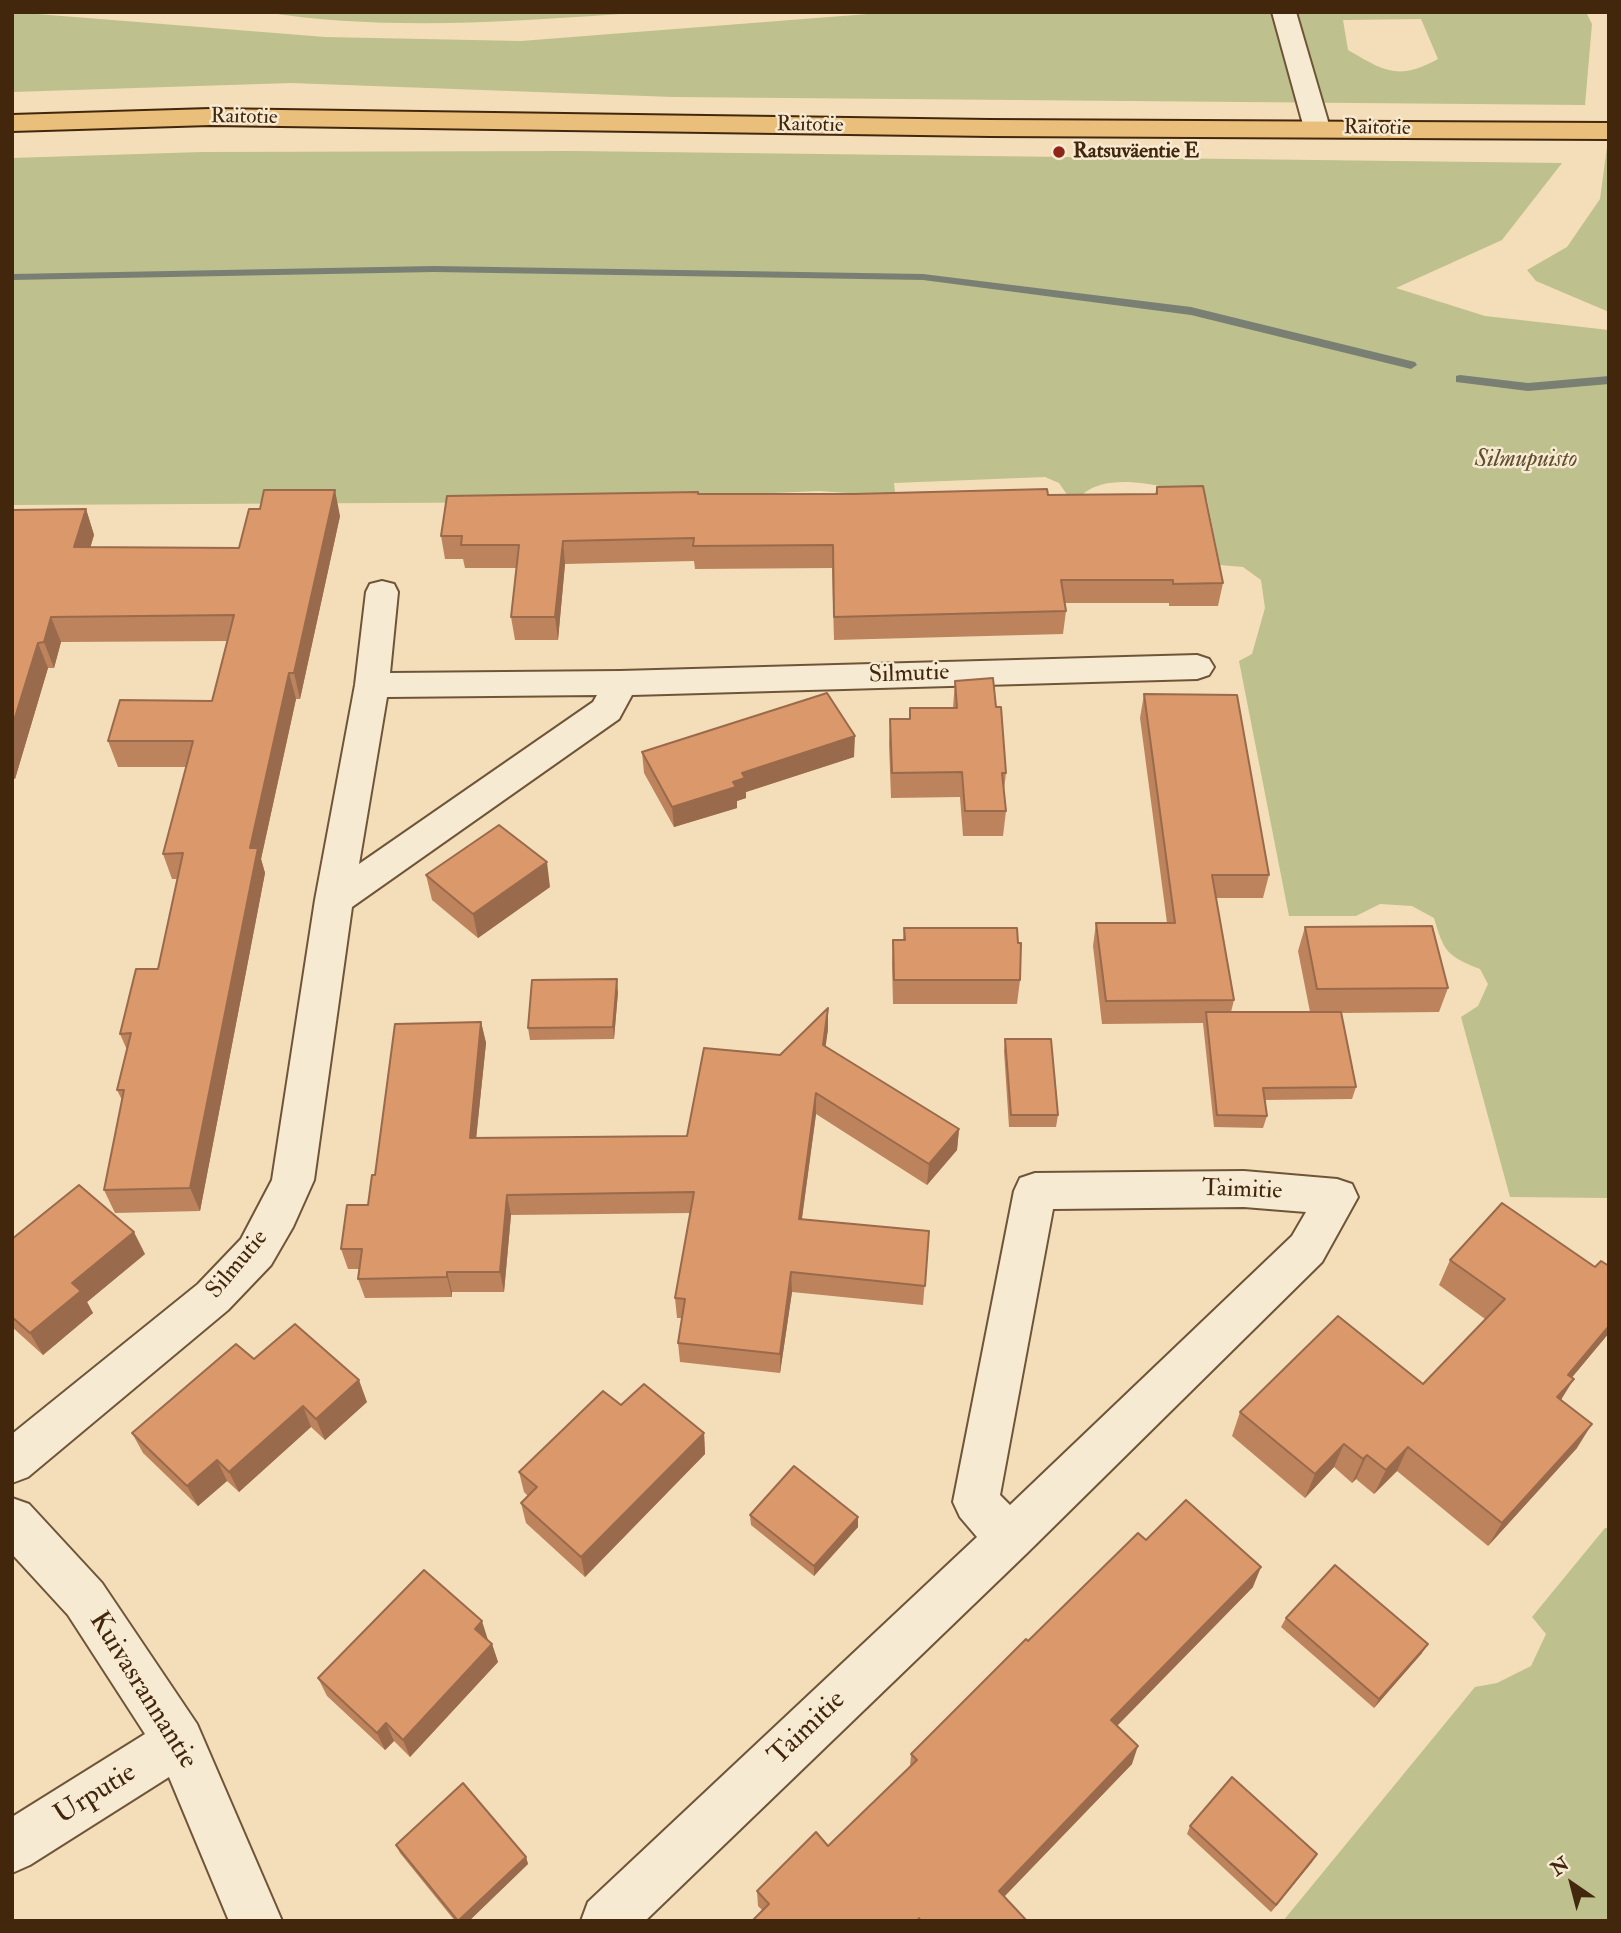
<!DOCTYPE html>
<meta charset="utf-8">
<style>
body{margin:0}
#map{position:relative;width:1621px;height:1933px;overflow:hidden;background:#f3deb9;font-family:"IM FELL Double Pica",serif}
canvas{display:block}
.frame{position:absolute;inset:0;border:14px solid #43270d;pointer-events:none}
.north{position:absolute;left:1537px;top:1849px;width:70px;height:70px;-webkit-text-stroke:5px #f7ead2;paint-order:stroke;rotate:325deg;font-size:19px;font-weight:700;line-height:28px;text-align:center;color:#43270d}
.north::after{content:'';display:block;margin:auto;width:24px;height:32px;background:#43270d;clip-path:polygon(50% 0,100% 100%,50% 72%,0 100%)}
</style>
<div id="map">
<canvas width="1621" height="1933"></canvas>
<div class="frame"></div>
<div class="north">N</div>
</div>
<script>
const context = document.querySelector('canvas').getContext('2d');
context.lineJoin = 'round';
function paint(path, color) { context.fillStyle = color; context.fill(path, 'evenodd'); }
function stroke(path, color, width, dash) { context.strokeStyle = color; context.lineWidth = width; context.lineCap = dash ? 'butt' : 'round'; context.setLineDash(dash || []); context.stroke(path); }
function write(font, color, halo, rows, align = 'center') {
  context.font = font + ' "IM FELL Double Pica",serif'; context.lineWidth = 5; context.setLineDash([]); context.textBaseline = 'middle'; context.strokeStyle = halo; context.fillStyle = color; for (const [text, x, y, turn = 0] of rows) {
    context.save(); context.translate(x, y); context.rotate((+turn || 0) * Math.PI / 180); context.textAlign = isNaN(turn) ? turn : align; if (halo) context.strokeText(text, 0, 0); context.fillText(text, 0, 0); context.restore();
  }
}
paint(new Path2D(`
 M 12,12 L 325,37 L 521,41 L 868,14 L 965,12 L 1586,12 L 1592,24 L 1585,105 L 673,97 L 291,83 L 12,92 ZM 1421,19 L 1438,59 C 1398,81 1384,71 1348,50 L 1343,20 Z
 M 263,12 L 649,12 C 520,21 390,32 263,12 Z
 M 1607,147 L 1609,148 L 1609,312 L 1536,281 L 1527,270 L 1567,247 L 1600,199 Z
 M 573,151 L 1562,163 L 1502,240 L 1396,288 L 1485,316 L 1609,330 L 1609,1198 L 1510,1197 L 1461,1017 L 1478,1006 L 1488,984 L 1480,969 C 1447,956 1444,952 1434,918 L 1412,906 L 1380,904 L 1356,916 L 1289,916 L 1239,661 L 1252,654 L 1265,608 L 1261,580 L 1243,567 L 1220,565 L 1207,499 C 1174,488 1109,469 1082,495 L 1068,496 L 1059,483 L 1045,477 L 894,483 L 896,501 L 876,495 L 819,491 L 566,502 L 12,505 L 12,158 L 202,152 Z
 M 1605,1528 L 1609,1528 L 1609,1921 L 1283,1921 L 1475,1687 L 1497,1683 L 1531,1666 L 1546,1634 L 1532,1617 Z`), '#bec08d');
paint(new Path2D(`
 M 434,266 L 923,274 L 1191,307 L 1415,362 L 1417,365 L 1411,369 L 1191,315 L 923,280 L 434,272 L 12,280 L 12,274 Z
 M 1460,375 L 1528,383 L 1609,376 L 1609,384 L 1528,391 L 1456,382 L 1456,376 Z`), '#7a7f74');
const minor = new Path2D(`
 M 1272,12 L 1296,12 L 1330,128 L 1326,134 L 1317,136 L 1308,134 L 1304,128 Z
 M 382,581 L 394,584 L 398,592 L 390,673 L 620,671 L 1197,655 L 1209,659 L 1214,667 L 1209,675 L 1197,679 L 632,695 L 619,719 L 352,907 L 314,1180 L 293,1227 L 271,1265 L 228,1310 L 28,1477 L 12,1483 L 12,1434 L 198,1284 L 241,1239 L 272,1180 L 315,900 L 355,685 L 366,592 L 370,584 ZM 597,695 L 593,702 L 359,864 L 387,697 Z
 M 1244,1171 L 1337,1179 L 1352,1184 L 1358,1197 L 1322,1262 L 1026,1554 L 645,1921 L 581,1921 L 588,1902 L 977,1537 L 960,1517 L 953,1502 L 1014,1191 L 1020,1178 L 1035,1173 ZM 1244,1207 L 1306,1212 L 1292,1236 L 1010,1505 L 1000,1495 L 1053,1209 Z
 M 12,1498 L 29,1504 L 102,1583 L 197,1724 L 282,1921 L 229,1921 L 169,1777 L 30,1865 L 12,1873 L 12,1817 L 145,1734 L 68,1615 L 12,1554 Z`);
const major = new Path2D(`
 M 210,109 L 990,120 L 1609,123 L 1609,139 L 990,136 L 210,125 L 12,131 L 12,115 Z`);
stroke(minor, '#6f5538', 4);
stroke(major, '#43270d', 4);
paint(minor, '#f7ead2');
paint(major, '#eabf7c');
paint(new Path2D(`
 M 1157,487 L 1223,583 L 1218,606 L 1169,606 L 1169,603 L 1064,603 L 1066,611 L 1063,634 L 834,640 L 832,568 L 695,569 L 694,561 L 565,564 L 558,640 L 515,640 L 511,617 L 517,568 L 465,568 L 463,559 L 445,559 L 441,536 L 698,494 L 1155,494 Z
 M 86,509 L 94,535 L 90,547 L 239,548 L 340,516 L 300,699 L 296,699 L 261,859 L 265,873 L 200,1211 L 115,1213 L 104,1190 L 122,1100 L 117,1090 L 127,1050 L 120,1034 L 158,969 L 178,879 L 172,879 L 163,854 L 186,767 L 118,767 L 108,741 L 212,701 L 227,641 L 61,642 L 54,668 L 48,668 L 15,779 L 12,779 L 12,510 Z
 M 955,681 L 996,707 L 1006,773 L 1004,790 L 1006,811 L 1003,836 L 963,836 L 960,797 L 891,798 L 889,744 L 890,719 L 909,719 L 910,708 L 953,708 Z
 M 1144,694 L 1269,875 L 1263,898 L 1216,898 L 1234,1000 L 1231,1012 L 1310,1012 L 1298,951 L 1305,927 L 1448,988 L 1439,1012 L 1341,1013 L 1356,1087 L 1352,1099 L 1265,1100 L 1267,1116 L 1263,1128 L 1214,1127 L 1203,1023 L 1102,1024 L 1093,946 L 1096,923 L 1167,923 L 1140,718 Z
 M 642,752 L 854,757 L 746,792 L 746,798 L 737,801 L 737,808 L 674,827 L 644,773 Z
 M 426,875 L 550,887 L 478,938 L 432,900 Z
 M 904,928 L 1018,943 L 1020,980 L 1017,1004 L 893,1004 L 892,964 L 893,940 L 903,940 Z
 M 618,992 L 614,1039 L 530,1040 L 528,1028 Z
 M 481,1022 L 486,1043 L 476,1138 L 687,1136 L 780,1055 L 828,1029 L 825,1046 L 959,1129 L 957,1150 L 927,1185 L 816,1114 L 802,1219 L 929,1231 L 923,1305 L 792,1292 L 780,1373 L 680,1362 L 678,1343 L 682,1318 L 677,1318 L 675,1298 L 691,1213 L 511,1215 L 504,1292 L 452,1292 L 452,1297 L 365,1298 L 358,1279 L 360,1269 L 348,1269 L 341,1249 L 368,1205 L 375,1175 Z
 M 1005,1039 L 1058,1115 L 1056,1127 L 1009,1127 L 1004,1051 Z
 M 12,1239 L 145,1254 L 87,1302 L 93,1313 L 43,1355 L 12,1327 Z
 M 1450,1260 L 1595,1267 L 1609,1266 L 1609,1333 L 1572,1377 L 1561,1400 L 1577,1448 L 1488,1546 L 1397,1471 L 1374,1494 L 1356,1479 L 1352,1483 L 1334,1467 L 1305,1498 L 1232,1436 L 1240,1412 L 1423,1384 L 1485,1319 L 1439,1285 Z
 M 254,1359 L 367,1402 L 325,1440 L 311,1427 L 239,1492 L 227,1481 L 198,1506 L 143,1453 L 132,1433 Z
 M 621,1405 L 704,1433 L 705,1454 L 585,1577 L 526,1523 L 521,1503 L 528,1496 L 524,1492 L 519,1472 Z
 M 750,1515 L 858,1517 L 858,1527 L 814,1576 L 751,1525 Z
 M 1146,1540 L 1253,1587 L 1117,1726 L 1132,1764 L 1004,1897 L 1027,1921 L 752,1921 L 762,1910 L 758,1906 L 757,1891 L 828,1846 L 910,1767 L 911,1754 L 1028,1641 Z
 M 1286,1618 L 1422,1653 L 1374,1708 L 1281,1627 Z
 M 488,1640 L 492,1644 L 498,1662 L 410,1757 L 394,1741 L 385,1750 L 327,1696 L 318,1678 Z
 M 1190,1826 L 1312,1862 L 1271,1912 L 1187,1834 Z
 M 396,1845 L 526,1857 L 528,1864 L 469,1921 L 455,1921 L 400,1853 Z`), '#bc835c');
paint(new Path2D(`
 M 335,490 L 340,516 L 300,699 L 294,673 Z
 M 86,509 L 94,535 L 83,573 L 74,547 Z
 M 563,541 L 565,564 L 558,640 L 555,617 Z
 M 51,617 L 61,642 L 54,668 L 44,642 Z
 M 38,643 L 48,668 L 15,779 L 12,772 L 12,727 Z
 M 289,673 L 296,699 L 261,859 L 265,873 L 200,1211 L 190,1188 L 250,848 Z
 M 855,736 L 854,757 L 746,792 L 746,798 L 737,801 L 737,808 L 674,827 L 672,807 L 733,782 L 742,773 Z
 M 547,862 L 550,887 L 478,938 L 473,914 Z
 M 617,979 L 618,992 L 614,1039 L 613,1027 Z
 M 828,1008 L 828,1029 L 823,1066 L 823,1045 Z
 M 481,1022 L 486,1043 L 474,1159 L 470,1138 Z
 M 816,1093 L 816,1114 L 799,1239 L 799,1219 Z
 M 959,1129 L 957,1150 L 927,1185 L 929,1164 Z
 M 507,1195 L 511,1215 L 504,1292 L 500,1272 Z
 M 134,1232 L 145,1254 L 87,1302 L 93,1313 L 43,1355 L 30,1333 L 72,1283 Z
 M 447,1272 L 452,1292 L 452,1297 L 447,1277 Z
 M 791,1272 L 792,1292 L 780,1373 L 780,1354 Z
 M 1609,1326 L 1609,1333 L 1554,1399 L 1568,1375 Z
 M 1574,1379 L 1559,1403 L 1557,1397 Z
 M 359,1380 L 367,1402 L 325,1440 L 316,1419 Z
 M 303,1406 L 311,1427 L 239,1492 L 229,1472 Z
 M 1592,1424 L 1577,1448 L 1488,1546 L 1502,1523 Z
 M 704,1433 L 705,1454 L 585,1577 L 581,1557 Z
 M 1344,1444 L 1334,1467 L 1305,1498 L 1315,1474 Z
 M 1408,1447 L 1397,1471 L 1374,1494 L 1386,1470 Z
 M 1367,1455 L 1356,1479 L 1352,1483 L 1363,1459 Z
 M 217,1460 L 227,1481 L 198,1506 L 187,1486 Z
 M 858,1517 L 858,1527 L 814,1576 L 814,1566 Z
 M 1261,1567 L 1253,1587 L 1105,1738 L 1111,1720 Z
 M 482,1621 L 488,1640 L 475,1629 Z
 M 492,1644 L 498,1662 L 410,1757 L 403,1740 Z
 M 1428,1644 L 1422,1653 L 1374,1708 L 1379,1699 Z
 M 386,1723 L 394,1741 L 385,1750 L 377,1733 Z
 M 1138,1746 L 1132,1764 L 995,1906 L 999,1891 Z
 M 1317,1854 L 1312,1862 L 1271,1912 L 1276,1905 Z
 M 526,1857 L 528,1864 L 469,1921 L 458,1921 Z`), '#996a4b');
const building = new Path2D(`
 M 1203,486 L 1223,583 L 1173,584 L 1173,580 L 1061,580 L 1066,611 L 834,617 L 833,545 L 693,546 L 694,538 L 563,541 L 555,617 L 511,617 L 519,545 L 461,545 L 462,536 L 441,536 L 447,496 L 698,492 L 698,494 L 854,494 L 1047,489 L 1048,495 L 1157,494 L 1157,487 Z
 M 264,490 L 335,490 L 294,673 L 289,673 L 250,848 L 258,848 L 190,1188 L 104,1190 L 124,1090 L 117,1090 L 131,1033 L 120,1034 L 136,969 L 158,969 L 183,853 L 163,854 L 193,741 L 108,741 L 120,700 L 212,701 L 234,615 L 51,617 L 44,642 L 38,643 L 12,727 L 12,510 L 86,509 L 74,547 L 239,548 L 249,509 L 260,509 Z
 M 993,678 L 996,707 L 1001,707 L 1006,773 L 1002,773 L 1006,811 L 965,811 L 962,772 L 892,773 L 890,719 L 910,719 L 910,708 L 957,708 L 955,681 Z
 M 827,693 L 855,736 L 742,773 L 745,778 L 733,782 L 736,787 L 672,807 L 642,752 Z
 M 1144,694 L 1237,695 L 1269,875 L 1212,875 L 1234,1000 L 1106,1001 L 1096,923 L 1175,923 Z
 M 499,825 L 547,862 L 473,914 L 426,875 Z
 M 1432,926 L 1448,988 L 1317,989 L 1305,927 Z
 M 904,928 L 1017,928 L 1018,943 L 1021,943 L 1020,980 L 894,980 L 893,940 L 905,940 Z
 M 617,979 L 613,1027 L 528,1028 L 532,980 Z
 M 828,1008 L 823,1045 L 959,1129 L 929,1164 L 816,1093 L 799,1219 L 929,1231 L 925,1286 L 791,1272 L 780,1354 L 678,1343 L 685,1299 L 675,1298 L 694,1192 L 507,1195 L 500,1272 L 447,1272 L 447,1277 L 358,1279 L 362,1249 L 341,1249 L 347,1205 L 368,1205 L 372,1175 L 375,1175 L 395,1024 L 481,1022 L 470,1138 L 687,1136 L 704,1048 L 780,1055 Z
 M 1206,1012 L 1341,1012 L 1356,1087 L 1263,1088 L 1267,1116 L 1217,1115 Z
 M 1005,1039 L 1051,1039 L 1058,1115 L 1011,1115 Z
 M 79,1185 L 134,1232 L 72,1283 L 81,1291 L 30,1333 L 12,1317 L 12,1239 Z
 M 1502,1203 L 1595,1267 L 1601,1261 L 1609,1266 L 1609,1326 L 1568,1375 L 1574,1379 L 1557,1397 L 1592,1424 L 1502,1523 L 1408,1447 L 1386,1470 L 1367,1455 L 1363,1459 L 1344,1444 L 1315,1474 L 1240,1412 L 1338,1316 L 1423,1384 L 1505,1299 L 1450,1260 Z
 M 295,1324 L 359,1380 L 316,1419 L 303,1406 L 229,1472 L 217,1460 L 187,1486 L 132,1433 L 236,1344 L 254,1359 Z
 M 644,1384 L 704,1433 L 581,1557 L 521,1503 L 537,1487 L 519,1472 L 603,1391 L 621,1405 Z
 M 794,1466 L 858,1517 L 814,1566 L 750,1515 Z
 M 1186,1500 L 1261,1567 L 1111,1720 L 1138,1746 L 999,1891 L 1027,1921 L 921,1921 L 919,1918 L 917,1921 L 752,1921 L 769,1904 L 757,1891 L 816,1832 L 828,1846 L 917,1760 L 911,1754 L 1026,1639 L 1028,1641 L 1138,1533 L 1146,1540 Z
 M 1335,1565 L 1428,1644 L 1379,1699 L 1286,1618 Z
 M 424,1570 L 482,1621 L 475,1629 L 492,1644 L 403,1740 L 386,1723 L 377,1733 L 318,1678 Z
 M 1232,1777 L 1317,1854 L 1276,1905 L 1190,1826 Z
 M 463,1783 L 526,1857 L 458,1921 L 396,1845 Z`);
paint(building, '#db986b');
stroke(building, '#996a4b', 2);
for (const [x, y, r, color] of [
 [1059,152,7,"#8f2418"]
]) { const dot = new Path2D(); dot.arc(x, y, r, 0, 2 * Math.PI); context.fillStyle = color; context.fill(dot); stroke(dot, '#f7ead2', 2.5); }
write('21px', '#43270d', '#f7ead2', [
 ["Raitotie",244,118,1],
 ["Raitotie",810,126,1],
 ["Raitotie",1377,129,1]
]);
write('bold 21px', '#43270d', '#f7ead2', [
 ["Ratsuväentie E",1073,152]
], 'left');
write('italic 24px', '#624d2d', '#f7ead2', [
 ["Silmupuisto",1526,461]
]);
write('24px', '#43270d', '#f7ead2', [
 ["Silmutie",909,675,-2],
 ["Taimitie",1242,1191,2],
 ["Silmutie",238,1265,-50]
]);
write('28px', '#43270d', '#f7ead2', [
 ["Kuivasrannantie",142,1691,58],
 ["Taimitie",808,1729,-44],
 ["Urputie",96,1795,-32]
]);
</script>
